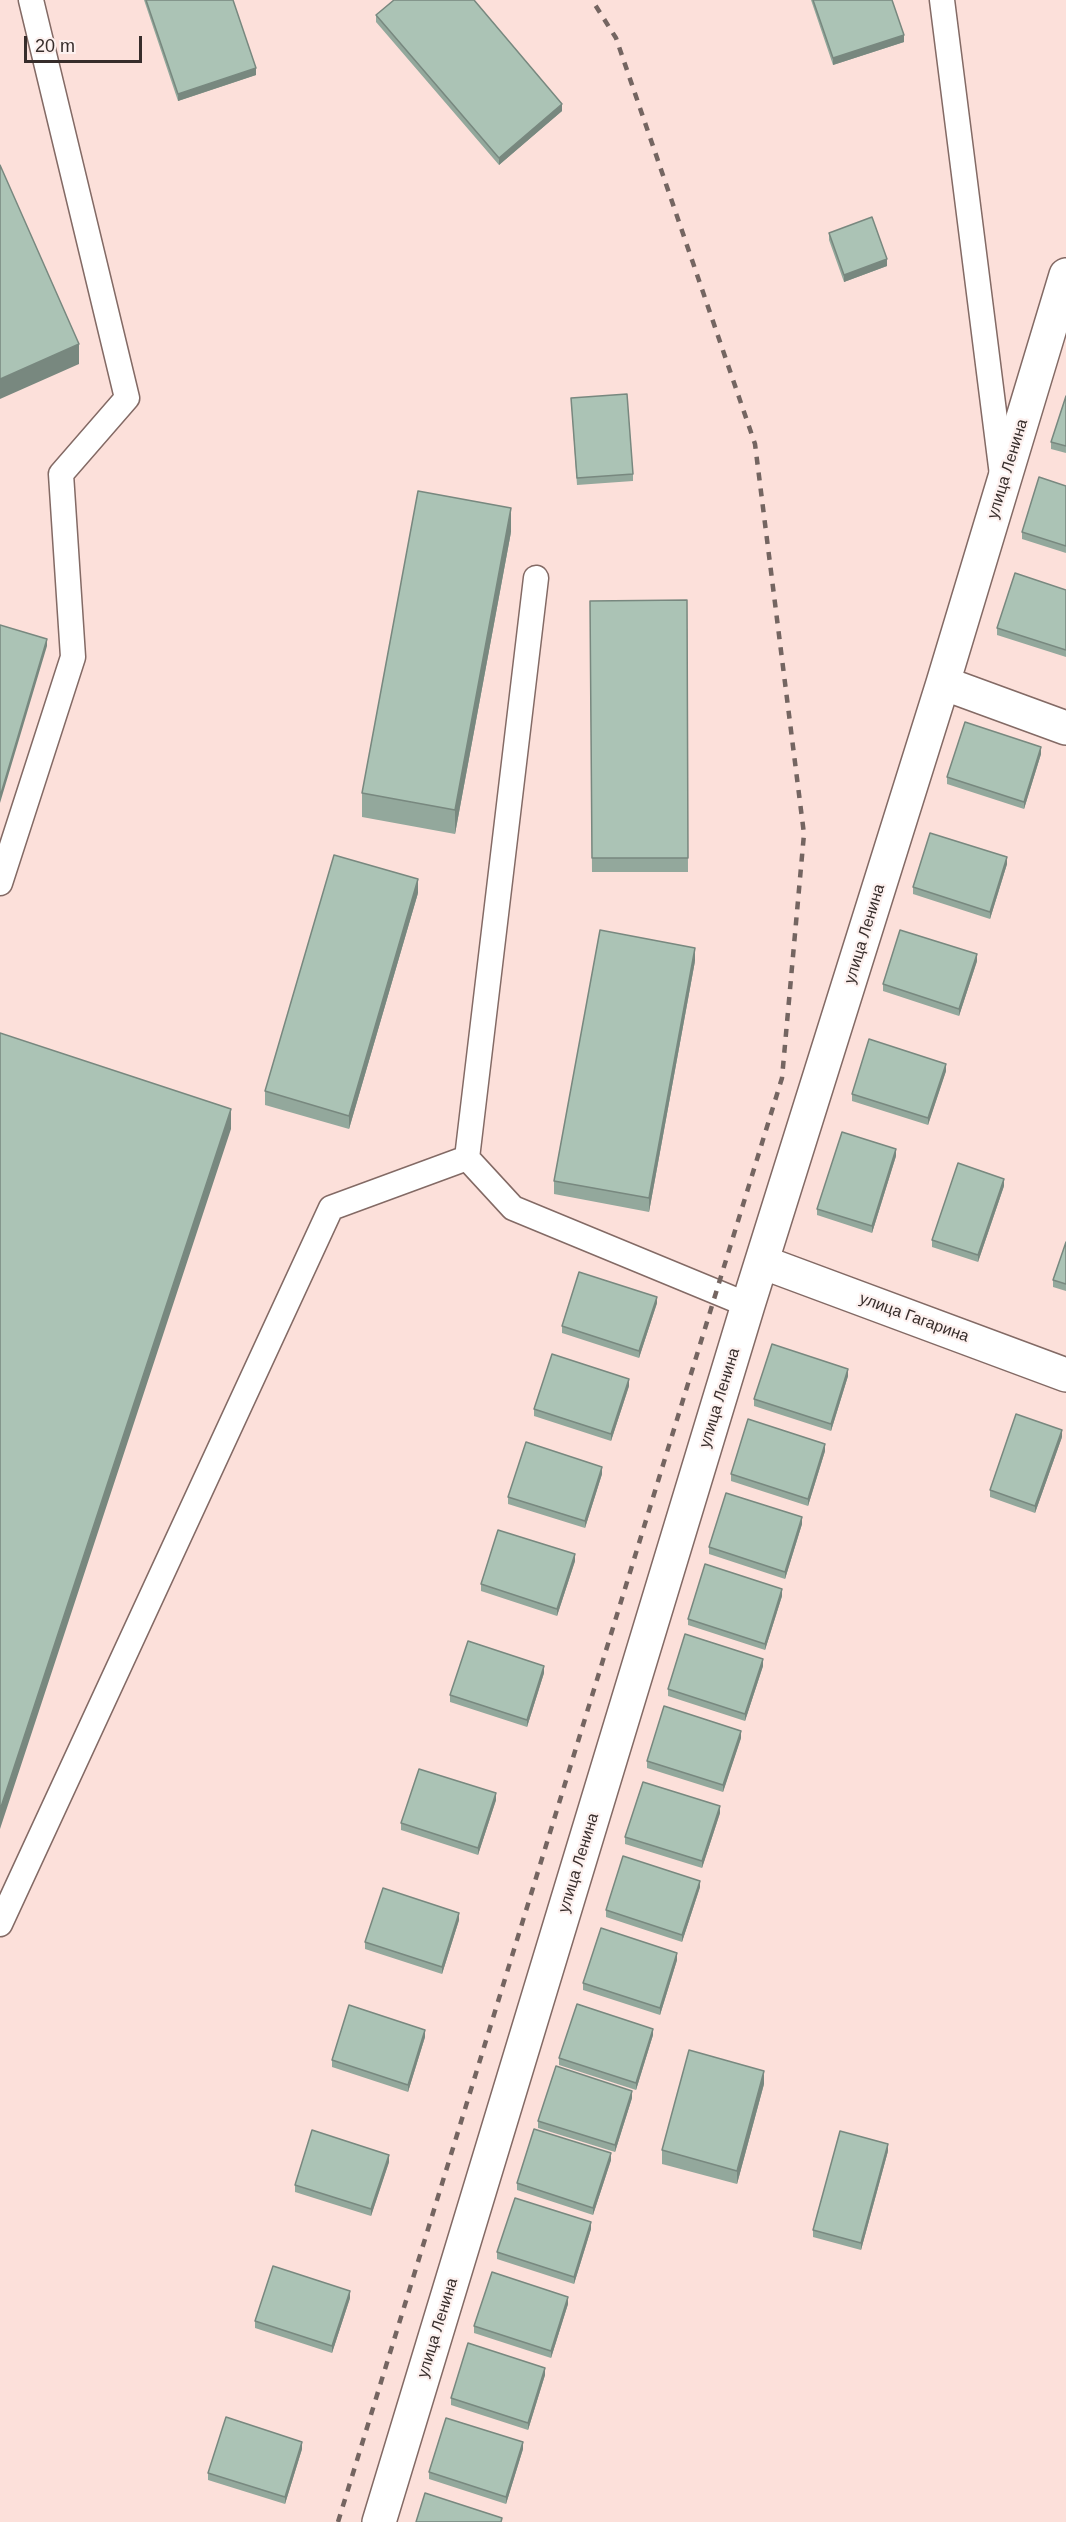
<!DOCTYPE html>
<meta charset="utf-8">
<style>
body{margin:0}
#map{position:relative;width:1066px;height:2522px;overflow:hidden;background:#fce0da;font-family:Arial,sans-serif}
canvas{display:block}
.scale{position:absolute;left:24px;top:36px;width:118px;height:27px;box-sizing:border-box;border:3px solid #372d2b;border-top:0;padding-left:8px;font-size:18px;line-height:21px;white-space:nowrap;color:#372d2b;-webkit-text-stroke:4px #fdf1ef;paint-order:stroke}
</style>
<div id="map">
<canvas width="1066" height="2522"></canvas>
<div class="scale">20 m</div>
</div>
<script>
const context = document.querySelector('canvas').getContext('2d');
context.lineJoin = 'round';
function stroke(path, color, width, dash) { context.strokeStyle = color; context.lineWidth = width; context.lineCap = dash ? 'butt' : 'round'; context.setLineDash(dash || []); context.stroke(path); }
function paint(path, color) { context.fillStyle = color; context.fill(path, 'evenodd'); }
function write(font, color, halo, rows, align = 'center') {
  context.font = font + ' Arial,sans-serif'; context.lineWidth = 4.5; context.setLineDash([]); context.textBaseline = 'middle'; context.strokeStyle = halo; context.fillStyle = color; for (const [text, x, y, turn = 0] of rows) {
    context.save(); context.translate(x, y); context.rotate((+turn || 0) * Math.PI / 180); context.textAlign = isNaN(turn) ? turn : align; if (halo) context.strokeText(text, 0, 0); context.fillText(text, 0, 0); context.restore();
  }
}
const service = new Path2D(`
 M 942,0 L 1002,475
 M 536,578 L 467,1158 L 513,1208 L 748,1305
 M 0,883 L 73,657 L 61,474 L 127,398 L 31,0
 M 0,1924 L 331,1208 L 467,1158`);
const minor = new Path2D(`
 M 943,683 L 1066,728
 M 762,1262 L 1066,1375
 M 379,2522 L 748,1305 L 943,683 L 1066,275`);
stroke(service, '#836a65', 27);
stroke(minor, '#836a65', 36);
stroke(service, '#fff', 24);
stroke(minor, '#fff', 33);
stroke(new Path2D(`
 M 338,2522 L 782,1078 L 804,834 L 755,444 L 616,38 L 592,0`), '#746561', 4.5, [8, 8]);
paint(new Path2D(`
 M 144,0 L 233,0 L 256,75 L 178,101 Z
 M 811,0 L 892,0 L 904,42 L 833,65 Z
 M 376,15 L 562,111 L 499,165 L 376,22 Z
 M 829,233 L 887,266 L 844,282 L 829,240 Z
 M 1066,396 L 1066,453 L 1051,449 L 1051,442 Z
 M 571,398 L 633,474 L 633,481 L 577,485 Z
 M 1066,486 L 1066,553 L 1022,539 L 1022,532 Z
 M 511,532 L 455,834 L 362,817 L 362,793 Z
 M 1066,590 L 1066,657 L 997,635 L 997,628 Z
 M 687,600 L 688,872 L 592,872 L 590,601 Z
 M 1041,754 L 1024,809 L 947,784 L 947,777 Z
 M 1007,864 L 990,919 L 913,894 L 913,887 Z
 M 418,893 L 349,1129 L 265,1105 L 265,1091 Z
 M 695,961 L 649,1212 L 554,1194 L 554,1181 Z
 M 977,961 L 959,1016 L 883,991 L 883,984 Z
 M 946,1071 L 928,1125 L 852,1101 L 852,1094 Z
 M 896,1156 L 872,1233 L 817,1215 L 817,1209 Z
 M 1004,1186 L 978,1262 L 932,1247 L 932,1240 Z
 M 1066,1242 L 1066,1291 L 1053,1287 L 1053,1280 Z
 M 657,1303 L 639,1358 L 562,1333 L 562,1326 Z
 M 848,1376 L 831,1431 L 754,1406 L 754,1399 Z
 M 629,1386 L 611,1441 L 534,1416 L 534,1409 Z
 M 1062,1437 L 1035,1513 L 990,1497 L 990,1490 Z
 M 825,1451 L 808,1506 L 731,1481 L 731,1474 Z
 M 602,1474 L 585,1528 L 508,1504 L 508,1497 Z
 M 802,1524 L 785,1579 L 709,1554 L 709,1547 Z
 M 575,1561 L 557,1616 L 481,1591 L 481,1584 Z
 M 782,1596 L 765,1650 L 688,1625 L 688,1619 Z
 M 763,1666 L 745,1721 L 668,1696 L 668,1689 Z
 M 544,1673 L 527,1727 L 450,1702 L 450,1695 Z
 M 741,1738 L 723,1792 L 647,1768 L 647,1761 Z
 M 496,1800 L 478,1855 L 401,1830 L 401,1823 Z
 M 720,1813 L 702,1868 L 625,1844 L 625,1837 Z
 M 700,1887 L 682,1942 L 606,1917 L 606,1910 Z
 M 459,1920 L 442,1974 L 365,1949 L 365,1942 Z
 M 677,1960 L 660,2015 L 583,1990 L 583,1983 Z
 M 653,2035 L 636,2090 L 559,2065 L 559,2058 Z
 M 425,2037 L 408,2092 L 332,2067 L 332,2060 Z
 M 764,2084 L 737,2184 L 662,2164 L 662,2150 Z
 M 632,2098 L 615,2152 L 538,2128 L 538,2121 Z
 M 888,2151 L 861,2250 L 813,2237 L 813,2230 Z
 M 611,2160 L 593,2215 L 517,2190 L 517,2183 Z
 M 389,2162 L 371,2216 L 295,2192 L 295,2185 Z
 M 591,2229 L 574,2284 L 497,2259 L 497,2252 Z
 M 350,2298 L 332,2353 L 255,2328 L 255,2321 Z
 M 568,2304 L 551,2358 L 474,2333 L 474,2326 Z
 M 545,2375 L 528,2430 L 451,2405 L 451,2398 Z
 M 302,2449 L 285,2504 L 208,2480 L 208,2473 Z
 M 523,2449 L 506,2504 L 429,2479 L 429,2472 Z`), '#93a89c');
paint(new Path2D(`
 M 904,35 L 904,42 L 833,65 L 833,58 Z
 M 256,68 L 256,75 L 178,101 L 178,94 Z
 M 562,104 L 562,111 L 499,165 L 499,158 Z
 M 887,259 L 887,266 L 844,282 L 844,275 Z
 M 79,344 L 79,364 L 0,399 L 0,379 Z
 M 511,508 L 511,532 L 455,834 L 455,810 Z
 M 47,639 L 47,646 L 0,803 L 0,797 Z
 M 1041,747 L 1041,754 L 1024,809 L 1024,802 Z
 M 1007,857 L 1007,864 L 990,919 L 990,912 Z
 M 418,879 L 418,893 L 349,1129 L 349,1116 Z
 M 695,948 L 695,961 L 649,1212 L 649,1198 Z
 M 977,954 L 977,961 L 959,1016 L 959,1009 Z
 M 946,1064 L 946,1071 L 928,1125 L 928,1118 Z
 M 231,1109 L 231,1129 L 0,1829 L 0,1810 Z
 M 896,1149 L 896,1156 L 872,1233 L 872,1226 Z
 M 1004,1179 L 1004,1186 L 978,1262 L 978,1255 Z
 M 657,1297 L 657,1303 L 639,1358 L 639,1351 Z
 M 848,1369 L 848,1376 L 831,1431 L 831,1424 Z
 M 629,1379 L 629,1386 L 611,1441 L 611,1434 Z
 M 1062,1430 L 1062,1437 L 1035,1513 L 1035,1506 Z
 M 825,1444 L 825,1451 L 808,1506 L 808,1499 Z
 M 602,1467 L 602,1474 L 585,1528 L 585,1521 Z
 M 802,1517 L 802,1524 L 785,1579 L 785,1572 Z
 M 575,1554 L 575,1561 L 557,1616 L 557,1609 Z
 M 782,1589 L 782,1596 L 765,1650 L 765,1644 Z
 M 763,1659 L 763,1666 L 745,1721 L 745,1714 Z
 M 544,1666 L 544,1673 L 527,1727 L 527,1720 Z
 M 741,1731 L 741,1738 L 723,1792 L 723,1785 Z
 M 496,1793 L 496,1800 L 478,1855 L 478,1848 Z
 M 720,1806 L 720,1813 L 702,1868 L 702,1861 Z
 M 700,1881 L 700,1887 L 682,1942 L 682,1935 Z
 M 459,1913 L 459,1920 L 442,1974 L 442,1967 Z
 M 677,1953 L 677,1960 L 660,2015 L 660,2008 Z
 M 653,2029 L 653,2035 L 636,2090 L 636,2083 Z
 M 425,2030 L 425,2037 L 408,2092 L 408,2085 Z
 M 764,2071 L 764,2084 L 737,2184 L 737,2171 Z
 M 632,2091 L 632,2098 L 615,2152 L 615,2145 Z
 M 888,2144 L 888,2151 L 861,2250 L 861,2243 Z
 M 611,2153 L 611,2160 L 593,2215 L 593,2208 Z
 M 389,2155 L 389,2162 L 371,2216 L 371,2209 Z
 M 591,2222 L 591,2229 L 574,2284 L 574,2277 Z
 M 350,2291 L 350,2298 L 332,2353 L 332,2346 Z
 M 568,2297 L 568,2304 L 551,2358 L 551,2351 Z
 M 545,2368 L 545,2375 L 528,2430 L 528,2423 Z
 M 302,2442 L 302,2449 L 285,2504 L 285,2497 Z
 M 523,2442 L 523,2449 L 506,2504 L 506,2497 Z`), '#78887f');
const building = new Path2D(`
 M 146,0 L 233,0 L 256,68 L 178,94 Z
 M 394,0 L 474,0 L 562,104 L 499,158 L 376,15 Z
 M 813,0 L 892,0 L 904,35 L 833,58 Z
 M 0,165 L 79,344 L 0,379 Z
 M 872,217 L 887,259 L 844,275 L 829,233 Z
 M 627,394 L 633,474 L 577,478 L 571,398 Z
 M 1066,396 L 1066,446 L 1051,442 Z
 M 1039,477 L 1066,486 L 1066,546 L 1022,532 Z
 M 418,491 L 511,508 L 455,810 L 362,793 Z
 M 1015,573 L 1066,590 L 1066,650 L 997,628 Z
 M 687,600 L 688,858 L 592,858 L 590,601 Z
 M 0,625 L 47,639 L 0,797 Z
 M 965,722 L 1041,747 L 1024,802 L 947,777 Z
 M 930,833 L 1007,857 L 990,912 L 913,887 Z
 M 334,855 L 418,879 L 349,1116 L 265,1091 Z
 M 600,930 L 695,948 L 649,1198 L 554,1181 Z
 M 900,930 L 977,954 L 959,1009 L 883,984 Z
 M 0,1033 L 231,1109 L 0,1810 Z
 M 869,1039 L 946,1064 L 928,1118 L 852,1094 Z
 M 842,1132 L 896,1149 L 872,1226 L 817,1209 Z
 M 958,1163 L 1004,1179 L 978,1255 L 932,1240 Z
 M 1066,1242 L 1066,1284 L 1053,1280 Z
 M 579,1272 L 657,1297 L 639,1351 L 562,1326 Z
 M 772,1344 L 848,1369 L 831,1424 L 754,1399 Z
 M 552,1354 L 629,1379 L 611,1434 L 534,1409 Z
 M 1016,1414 L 1062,1430 L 1035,1506 L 990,1490 Z
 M 748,1419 L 825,1444 L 808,1499 L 731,1474 Z
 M 526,1442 L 602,1467 L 585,1521 L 508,1497 Z
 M 726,1493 L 802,1517 L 785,1572 L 709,1547 Z
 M 498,1530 L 575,1554 L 557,1609 L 481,1584 Z
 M 705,1564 L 782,1589 L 765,1644 L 688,1619 Z
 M 685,1634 L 763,1659 L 745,1714 L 668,1689 Z
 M 468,1641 L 544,1666 L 527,1720 L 450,1695 Z
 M 664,1706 L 741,1731 L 723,1785 L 647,1761 Z
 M 419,1769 L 496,1793 L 478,1848 L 401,1823 Z
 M 643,1782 L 720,1806 L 702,1861 L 625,1837 Z
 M 623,1856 L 700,1881 L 682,1935 L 606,1910 Z
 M 383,1888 L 459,1913 L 442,1967 L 365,1942 Z
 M 601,1928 L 677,1953 L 660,2008 L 583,1983 Z
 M 577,2004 L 653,2029 L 636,2083 L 559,2058 Z
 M 349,2005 L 425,2030 L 408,2085 L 332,2060 Z
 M 689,2050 L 764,2071 L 737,2171 L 662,2150 Z
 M 556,2066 L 632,2091 L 615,2145 L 538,2121 Z
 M 534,2129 L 611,2153 L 593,2208 L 517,2183 Z
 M 312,2130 L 389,2155 L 371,2209 L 295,2185 Z
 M 840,2131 L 888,2144 L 861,2243 L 813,2230 Z
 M 515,2198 L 591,2222 L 574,2277 L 497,2252 Z
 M 273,2266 L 350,2291 L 332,2346 L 255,2321 Z
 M 492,2272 L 568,2297 L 551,2351 L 474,2326 Z
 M 468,2343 L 545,2368 L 528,2423 L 451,2398 Z
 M 226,2417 L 302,2442 L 285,2497 L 208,2473 Z
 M 446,2418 L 523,2442 L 506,2497 L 429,2472 Z
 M 425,2493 L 502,2518 L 501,2522 L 416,2522 Z`);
paint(building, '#abc3b5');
stroke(building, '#78887f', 1.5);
write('16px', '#372d2b', '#fdf1ef', [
 ["улица Ленина",1008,469,-73],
 ["улица Ленина",865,934,-73],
 ["улица Гагарина",914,1318,20],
 ["улица Ленина",720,1398,-73],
 ["улица Ленина",579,1863,-73],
 ["улица Ленина",438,2328,-73]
]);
</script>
